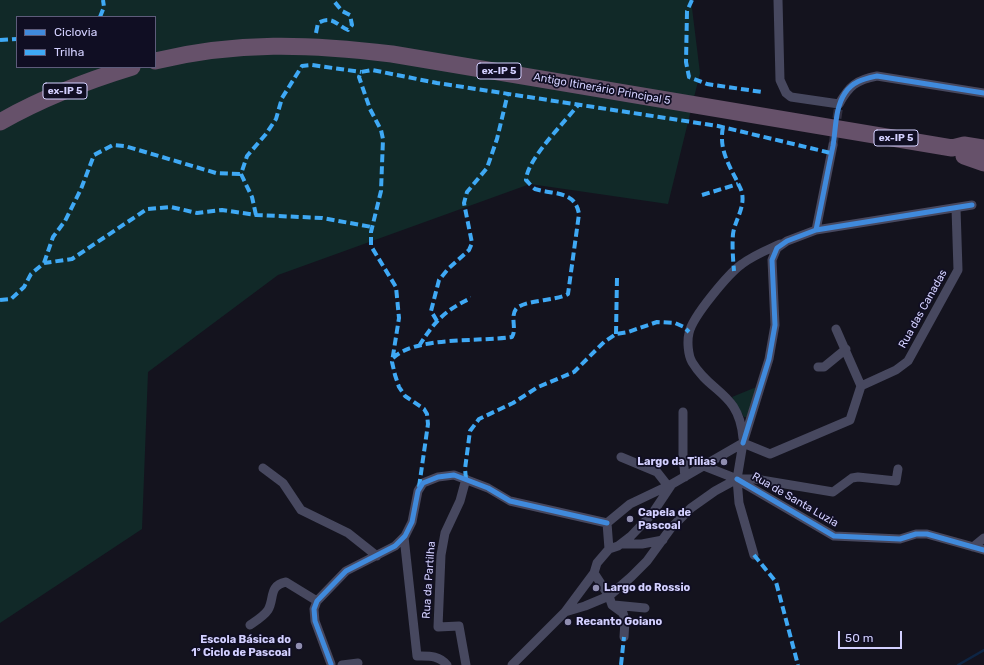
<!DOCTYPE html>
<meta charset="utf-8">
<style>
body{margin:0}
#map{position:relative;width:984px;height:665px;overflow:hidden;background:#14131e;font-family:Rubik,sans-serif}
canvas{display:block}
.legend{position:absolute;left:16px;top:16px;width:140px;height:52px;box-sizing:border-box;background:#100e23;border:1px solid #5e5c7b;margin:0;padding:5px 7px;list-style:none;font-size:12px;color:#d3d0ff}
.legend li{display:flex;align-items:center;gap:8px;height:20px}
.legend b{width:20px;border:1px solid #5e5c7b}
.scale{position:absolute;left:838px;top:631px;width:64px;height:18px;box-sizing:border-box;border:2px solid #d3d0ff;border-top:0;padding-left:5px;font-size:12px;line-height:14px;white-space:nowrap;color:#d3d0ff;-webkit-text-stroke:3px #100e23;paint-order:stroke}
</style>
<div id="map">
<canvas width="984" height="665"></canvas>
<ul class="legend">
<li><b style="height:5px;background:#408adc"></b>Ciclovia</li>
<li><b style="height:5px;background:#3fa9f5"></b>Trilha</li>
</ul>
<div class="scale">50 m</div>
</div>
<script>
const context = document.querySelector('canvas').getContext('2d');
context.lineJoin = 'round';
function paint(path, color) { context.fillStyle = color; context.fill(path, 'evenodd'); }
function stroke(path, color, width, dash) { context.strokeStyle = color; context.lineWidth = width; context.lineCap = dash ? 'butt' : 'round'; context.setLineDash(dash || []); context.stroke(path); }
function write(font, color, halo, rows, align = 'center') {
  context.font = font + ' Rubik,sans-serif'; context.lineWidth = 3.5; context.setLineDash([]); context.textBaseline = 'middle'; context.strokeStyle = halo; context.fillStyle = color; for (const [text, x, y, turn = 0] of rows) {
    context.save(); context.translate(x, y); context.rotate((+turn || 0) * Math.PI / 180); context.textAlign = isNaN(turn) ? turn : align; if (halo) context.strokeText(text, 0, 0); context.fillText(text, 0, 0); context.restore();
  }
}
paint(new Path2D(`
 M 0,0 L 691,0 L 700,73 L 668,204 L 530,184 L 278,275 L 148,372 L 142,529 L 0,623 ZM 17,17 L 155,17 L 155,67 L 17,67 Z
 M 754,388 L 756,388 L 747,417 L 744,417 L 732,397 Z`), '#112928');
stroke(new Path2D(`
 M 958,665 L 984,650`), '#0e2544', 2.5);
stroke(new Path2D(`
 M 833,145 L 839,104`), '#312f40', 9, [9, 4.5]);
stroke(new Path2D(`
 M 778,0 L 780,80 L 786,93 L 791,97 L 839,104 C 849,86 856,80 877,76 L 984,93
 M 816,230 L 833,145
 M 836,329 L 861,386
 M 818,367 L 824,367 L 846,349
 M 683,412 L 683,457 L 685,477
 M 743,438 C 739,392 711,394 692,362 C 688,355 687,341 689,333 C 692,317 729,273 742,264 C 754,255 767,250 780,244
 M 743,443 L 769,359 L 775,325 L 772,260 L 777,248 L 787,241 L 816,230 L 972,205
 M 743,443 L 770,454 L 850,420 L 861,386 L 896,370 L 908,361 L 958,270 L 956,208
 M 621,457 L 657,472 L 668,486
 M 263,468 L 283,483 L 301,510 L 348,533 L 377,556
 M 737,479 L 739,503 L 754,555
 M 738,480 L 834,536 L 900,539 L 916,534 L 927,534 L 984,550
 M 672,484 L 630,504 L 607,523 L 609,549 L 618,546 L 631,536 L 652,514 L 672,484 L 743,443 L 737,479 L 704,466
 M 404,537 L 417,656 C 429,656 439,655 447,665
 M 621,544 L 642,544 L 663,540
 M 973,547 L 984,538
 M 594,573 L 597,563 L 609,549
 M 614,605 L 645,608
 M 250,625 C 256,621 264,616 268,610 C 275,598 268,586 286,582 L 317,601
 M 624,637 L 625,620 L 623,613 L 612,605 L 609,596 L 631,577 L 647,561 L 671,528 L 691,508 L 715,491 L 737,479 L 755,479 L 833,492 L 852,478 L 858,477 L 896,481 L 898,469
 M 331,664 L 315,621 L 314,609 L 317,601 L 346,571 L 395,546 L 405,536 L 412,522 L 418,491 L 423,483 L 438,477 L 454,475 L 488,488 L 510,501 L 607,523
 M 342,665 L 358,663
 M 466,665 L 459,626 L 438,627 L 441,555 L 445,533 L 460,501 L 466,479
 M 512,665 L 565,612 L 594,573 L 609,596 L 585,606 L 565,612`), '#47485f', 9);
stroke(new Path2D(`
 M 155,61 C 237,41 310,44 392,54 L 952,148 L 964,145 L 984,148
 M 0,122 C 42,98 86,81 132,67
 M 964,156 L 984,163`), '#66516a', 17);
stroke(new Path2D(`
 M 692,0 L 687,11 L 686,62 L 689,77 L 707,84 L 762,92
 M 100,17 L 104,7 L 103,0
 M 316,33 L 318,23 C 333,15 336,25 348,30 L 352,25 L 350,15 L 342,11 L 333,0
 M 0,40 L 17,39
 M 723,127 C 719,147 727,162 736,179 C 738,184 741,188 742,193 C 745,208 735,220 733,234 C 732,246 733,259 734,271
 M 702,195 L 738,184
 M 256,215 L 252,197 L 241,174 L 247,156 L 266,134 L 276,119 L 282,98 L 302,66 L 312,65 L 361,72
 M 44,263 L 53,237 L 65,221 L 81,189 L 94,155 L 113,145 L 125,146 L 216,173 L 241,174
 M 0,300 L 11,299 L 24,287 L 31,274 L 44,263 L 72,259 L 147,209 L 171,207 L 197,213 L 222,210 L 256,215 L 322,218 L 372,227
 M 437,321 L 431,311 L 439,280 L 448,269 L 469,250 L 472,243 L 464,203 L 467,192 L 487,168 L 497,139 L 508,93
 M 616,334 L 617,277
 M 419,346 C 435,321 444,311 471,298
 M 393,358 C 416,336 480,342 512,337 C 517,329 510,317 516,309 C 523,300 556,301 568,294 L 579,214 C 575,190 554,195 535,189 C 532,187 529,183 526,180 C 527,159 565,122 579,104
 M 466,479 L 465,469 L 470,431 L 479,419 L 513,403 L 538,387 L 574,372 L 604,342 L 616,334 L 628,332 L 657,322 L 675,323 L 684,327 L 689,332
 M 419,487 L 428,424 L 427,414 L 424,409 L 405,396 L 399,387 L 395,375 L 392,362 L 399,318 L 396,287 L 371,246 L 371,232 L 381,191 L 383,139 L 381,130 L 370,109 L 359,77 L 361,72 L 372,70 L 437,83 L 718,126 L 831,153
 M 754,555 L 776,582 L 798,665
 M 621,665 L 624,637`), '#3fa9f5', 4, [8, 4]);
stroke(new Path2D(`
 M 816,230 C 822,202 827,174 833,146 C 836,128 835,108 845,93 C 853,81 864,79 877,76 L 984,93
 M 743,443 L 769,359 L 775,325 L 772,260 L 777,248 L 787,241 L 816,230 L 972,205
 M 737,479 L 834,536 L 900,539 L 916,534 L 927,534 L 984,550
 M 331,664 L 315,621 L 314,609 L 317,601 L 346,571 L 395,546 L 405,536 L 412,522 L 418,491 L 423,483 L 438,477 L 454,475 L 488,488 L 510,501 L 607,523`), '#408adc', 5);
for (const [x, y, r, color] of [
 [724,462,4,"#908eb0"],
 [630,519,4,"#908eb0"],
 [596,588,4,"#908eb0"],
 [568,622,4,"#908eb0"],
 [299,646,4,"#908eb0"]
]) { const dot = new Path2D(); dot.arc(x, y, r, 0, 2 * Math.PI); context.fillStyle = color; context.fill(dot); stroke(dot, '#100e23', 1.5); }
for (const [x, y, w] of [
 [499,71,44],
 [65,91,44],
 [896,138,44]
]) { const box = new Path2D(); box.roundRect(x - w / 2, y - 8, w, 16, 3); context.fillStyle = '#100e23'; context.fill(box); stroke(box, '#d3d0ff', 1); }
write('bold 10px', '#d3d0ff', null, [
 ["ex-IP 5",499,71],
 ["ex-IP 5",65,91],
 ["ex-IP 5",896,138]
]);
write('11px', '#d3d0ff', '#100e23', [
 ["Antigo Itinerário Principal 5",602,89,10],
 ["Rua das Canadas",923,309,-61],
 ["Rua de Santa Luzia",795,500,30],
 ["Rua da Partilha",429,580,-86]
]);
write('bold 11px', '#d3d0ff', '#100e23', [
 ["Largo da Tilias",716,462,"right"],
 ["Capela de",638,513],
 ["Pascoal",638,526],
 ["Largo do Rossio",604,588],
 ["Recanto Goiano",576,622],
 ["Escola Básica do",291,640,"right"],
 ["1º Ciclo de Pascoal",291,653,"right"]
], 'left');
</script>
